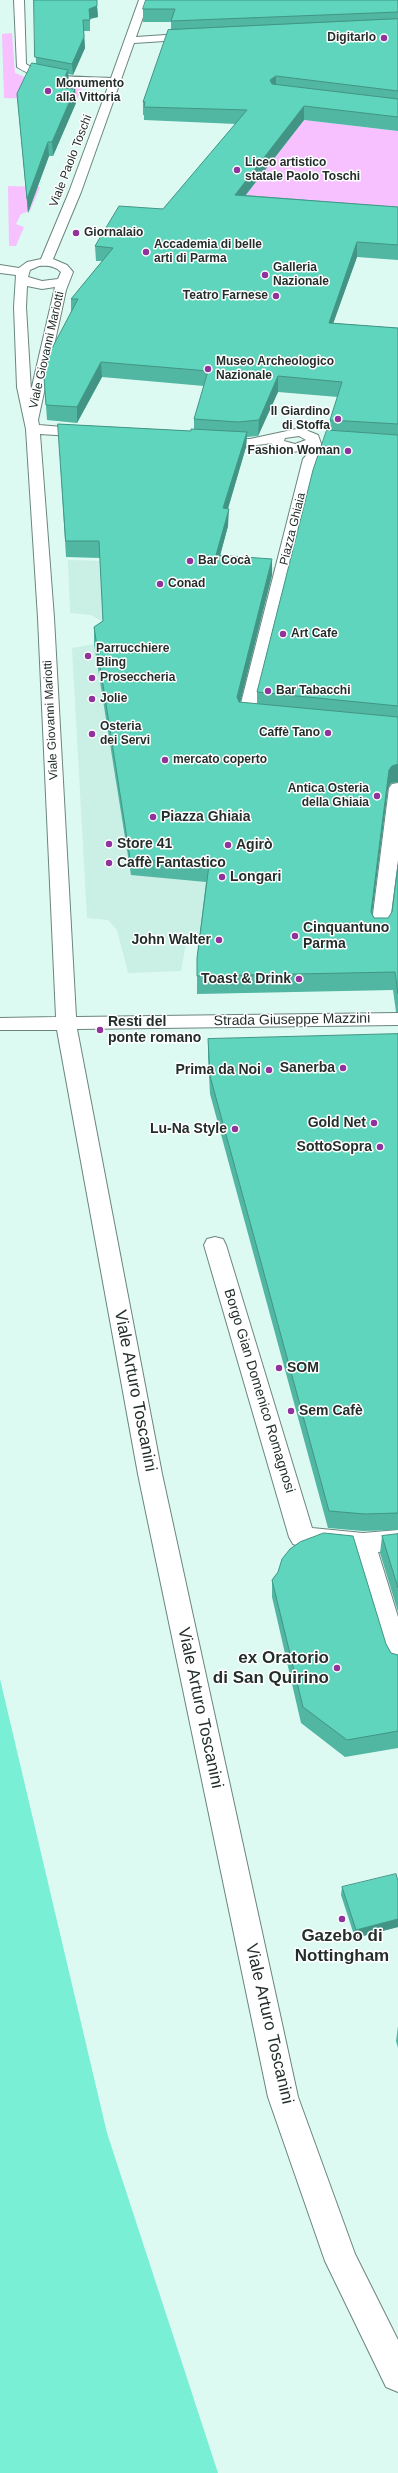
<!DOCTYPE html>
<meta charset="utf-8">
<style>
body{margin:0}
canvas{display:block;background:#ddfaf2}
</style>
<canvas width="398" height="2473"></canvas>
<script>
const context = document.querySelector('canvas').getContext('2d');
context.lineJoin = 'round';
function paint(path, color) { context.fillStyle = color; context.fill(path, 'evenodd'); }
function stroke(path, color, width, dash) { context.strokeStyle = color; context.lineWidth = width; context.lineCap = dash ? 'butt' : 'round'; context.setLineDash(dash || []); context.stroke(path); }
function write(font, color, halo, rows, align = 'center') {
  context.font = font + ' Helvetica,sans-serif'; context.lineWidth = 3; context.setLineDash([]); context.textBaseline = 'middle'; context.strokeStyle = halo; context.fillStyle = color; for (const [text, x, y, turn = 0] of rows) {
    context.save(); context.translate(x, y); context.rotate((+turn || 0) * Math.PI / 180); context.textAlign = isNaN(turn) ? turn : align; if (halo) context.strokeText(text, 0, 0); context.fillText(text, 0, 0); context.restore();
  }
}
paint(new Path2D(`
 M 68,560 L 222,564 L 283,568 L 202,927 L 199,936 L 187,938 L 181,971 L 128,973 L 117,930 L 108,920 L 87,918 L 72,648 L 95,644 L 103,622 L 91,615 L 70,613 Z`), '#caefe5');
paint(new Path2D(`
 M 12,33 L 15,73 L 25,77 L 83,85 L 77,100 L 4,98 L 2,34 Z
 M 304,120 L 398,131 L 398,221 L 235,209 Z
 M 8,186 L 40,187 L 30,211 L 21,214 L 16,224 L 24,227 L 16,246 L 9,246 Z`), '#f6c1fe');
paint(new Path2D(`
 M 0,1679 L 107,2133 L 218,2473 L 0,2473 Z`), '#79efd5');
const street = new Path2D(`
 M 14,0 L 24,0 L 26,64 C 51,80 83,76 111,78 L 139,0 L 149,0 L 136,37 L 195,33 L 200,36 L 195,39 L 134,43 L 81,192 L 53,259 L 67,265 L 73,272 L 66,290 L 38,420 L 39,425 L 87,429 L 94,433 L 87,437 L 40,434 L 54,618 L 76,1017 L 398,1013 L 398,1025 L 77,1029 L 162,1474 L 298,2097 L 355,2254 L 398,2340 L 398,2392 L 386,2387 L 325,2261 L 268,2097 L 138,1474 L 57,1030 L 0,1030 L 0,1018 L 56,1017 L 38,618 L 26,429 L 17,387 L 14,307 L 16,275 L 0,273 L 0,265 L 19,268 L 27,262 L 41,259 L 69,192 L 109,84 C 78,82 45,85 17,67 ZM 39,266 C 48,265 55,266 61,272 L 58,279 L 42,281 L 28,277 L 30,270 ZM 27,286 L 42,289 L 55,287 L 31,391 L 26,307 Z
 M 301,428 L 318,435 L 324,452 L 317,460 L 255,711 L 269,713 L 271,717 L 269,721 C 260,723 249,721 240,719 L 238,715 L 303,459 L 310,451 C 298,449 282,458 271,443 C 259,445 217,452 210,442 L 217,438 L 250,439 ZM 299,436 L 306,440 L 295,444 L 284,441 L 285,438 Z
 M 398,783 L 398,860 L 389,930 L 387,934 L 373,934 L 371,930 L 389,788 L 392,784 Z
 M 215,1237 L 223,1239 L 226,1245 L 312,1528 L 363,1533 L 398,1530 L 398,1550 L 378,1552 L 398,1617 L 398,1672 L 389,1669 L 385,1661 L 353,1552 L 302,1547 L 293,1544 L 289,1537 L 204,1245 L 207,1239 Z`);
stroke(street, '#6b857e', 2);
paint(street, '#fff');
paint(new Path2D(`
 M 34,0 L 97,6 L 98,17 L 90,19 L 90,31 L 84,31 L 85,48 L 73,75 L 68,74 L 69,84 L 66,89 L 75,89 L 76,103 L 53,156 L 49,156 L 28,213 L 17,94 L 36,63 Z
 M 398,0 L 398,131 L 304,120 L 245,195 L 398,207 L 398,260 L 357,257 L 333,323 L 398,328 L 398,793 L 398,782 L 391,783 L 388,788 L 372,913 L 374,918 L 388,918 L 392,912 L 398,865 L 398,1012 L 396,1012 L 393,990 L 197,994 L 197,958 L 206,882 L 131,875 L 94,644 L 94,627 L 103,621 L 100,558 L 66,557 L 58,424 L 191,431 L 194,429 L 194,419 L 204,386 L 102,377 L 77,423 L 47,420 L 44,378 L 71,312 L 71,299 L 102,261 L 96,261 L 95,246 L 163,209 L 236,124 L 144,120 L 144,115 L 143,115 L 143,102 L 171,30 L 171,22 L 143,22 L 143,9 ZM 278,392 L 338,397 L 330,420 L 330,430 L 257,692 L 257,704 L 240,703 L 272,575 L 220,555 L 228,526 L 228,509 L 246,447 L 247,437 L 258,436 Z
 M 398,1034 L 398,1530 L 363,1531 L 328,1528 L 210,1094 L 208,1057 L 208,1039 Z
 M 398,1534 L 398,1612 L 380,1553 L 382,1536 Z
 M 272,1580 L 386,1644 L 391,1653 L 398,1655 L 398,1748 L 345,1757 L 301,1723 L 272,1597 Z
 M 398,1881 L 398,1927 L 355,1938 L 341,1895 L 342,1887 Z
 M 398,2026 L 398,2048 L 396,2041 Z`), '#51b7a2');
paint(new Path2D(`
 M 97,6 L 98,17 L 89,19 L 89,9 Z
 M 84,37 L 85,48 L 73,75 L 72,64 Z
 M 68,70 L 69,84 L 60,102 L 60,88 Z
 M 276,76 L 276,90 L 270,94 L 270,80 Z
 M 75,89 L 76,103 L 53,156 L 52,142 Z
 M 304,106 L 304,120 L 235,209 L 235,195 Z
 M 48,142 L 49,156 L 28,213 L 27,199 Z
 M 357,242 L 357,257 L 328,338 L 329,323 Z
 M 101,362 L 102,377 L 77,423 L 77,407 Z
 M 278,376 L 278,392 L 258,436 L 259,420 Z
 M 247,432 L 246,447 L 223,525 L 223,508 Z
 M 229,509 L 228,526 L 216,571 L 216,555 Z
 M 272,559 L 272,575 L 237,715 L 237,697 Z
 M 398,764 L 398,782 L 391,783 L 388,788 L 370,930 L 371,912 L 389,770 L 392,766 Z
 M 398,1919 L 398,1927 L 355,1938 L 356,1930 Z`), '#429584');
const building = new Path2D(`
 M 34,0 L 97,0 L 97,6 L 89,9 L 90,20 L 83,20 L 84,37 L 72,64 L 35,57 Z
 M 146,0 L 398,0 L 398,12 L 171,21 L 175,9 L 143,9 Z
 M 398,19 L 398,91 L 276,76 L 270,80 L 272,84 L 398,99 L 398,117 L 304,106 L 235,195 L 398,207 L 398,245 L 357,242 L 329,323 L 398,328 L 398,424 L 330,420 L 342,382 L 278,376 L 259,420 L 238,422 L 194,419 L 208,371 L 101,362 L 77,407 L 46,405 L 44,378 L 50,352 L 78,299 L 71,299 L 113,248 L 95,246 L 119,206 L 163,209 L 247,110 L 144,107 L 145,102 L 143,102 L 168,30 Z
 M 32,63 L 68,70 L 60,88 L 75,89 L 52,142 L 48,142 L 27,199 L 17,94 Z
 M 58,424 L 191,431 L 191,429 L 247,432 L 223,508 L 229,509 L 216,555 L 272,559 L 237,697 L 239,702 L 398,717 L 398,764 L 392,766 L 389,770 L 371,912 L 374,918 L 388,918 L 392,912 L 398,865 L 398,994 L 395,972 L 197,976 L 197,958 L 209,865 L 130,858 L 94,627 L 103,621 L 99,541 L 66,541 Z
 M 327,430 L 398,435 L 398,706 L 257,692 L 313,470 Z
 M 398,1034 L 398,1513 L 365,1514 L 329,1511 L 210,1076 L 208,1039 Z
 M 324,1533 L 353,1536 L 386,1644 L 391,1653 L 398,1655 L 398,1731 L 347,1740 L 303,1707 L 272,1580 L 278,1572 L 282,1559 L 290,1549 L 300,1542 Z
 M 398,1534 L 398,1588 L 382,1536 Z
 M 396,1874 L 398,1881 L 398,1919 L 356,1930 L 342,1887 Z`);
paint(building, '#5ed5bc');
stroke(building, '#429584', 1);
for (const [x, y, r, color] of [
 [384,38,4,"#90339d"],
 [48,91,4,"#90339d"],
 [237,170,4,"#90339d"],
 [76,233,4,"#90339d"],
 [146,252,4,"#90339d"],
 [265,275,4,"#90339d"],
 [276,296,4,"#90339d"],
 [208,369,4,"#90339d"],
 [338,419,4,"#90339d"],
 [348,451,4,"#90339d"],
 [190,561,4,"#90339d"],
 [160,584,4,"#90339d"],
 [283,634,4,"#90339d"],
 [88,656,4,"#90339d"],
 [92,678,4,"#90339d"],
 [268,691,4,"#90339d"],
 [92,699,4,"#90339d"],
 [328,733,4,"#90339d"],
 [92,734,4,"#90339d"],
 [165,760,4,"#90339d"],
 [377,796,4,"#90339d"],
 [153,817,4,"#90339d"],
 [109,844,4,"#90339d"],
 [228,845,4,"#90339d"],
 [109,863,4,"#90339d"],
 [222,877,4,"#90339d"],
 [295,936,4,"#90339d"],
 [219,940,4,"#90339d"],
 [299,979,4,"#90339d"],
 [100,1030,4,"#90339d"],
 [343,1068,4,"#90339d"],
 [269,1070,4,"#90339d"],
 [374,1123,4,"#90339d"],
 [235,1129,4,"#90339d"],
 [380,1147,4,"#90339d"],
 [279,1368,4,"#90339d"],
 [291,1411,4,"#90339d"],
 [337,1668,4,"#90339d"],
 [342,1919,4,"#90339d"]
]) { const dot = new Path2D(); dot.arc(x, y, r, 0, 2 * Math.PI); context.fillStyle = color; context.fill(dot); stroke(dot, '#fff', 1.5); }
write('bold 12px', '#232e2b', '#fff', [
 ["Digitarlo",376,38,"right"],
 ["Monumento",56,84],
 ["alla Vittoria",56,98],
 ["Liceo artistico",245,163],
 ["statale Paolo Toschi",245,177],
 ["Giornalaio",84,233],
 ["Accademia di belle",154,245],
 ["arti di Parma",154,259],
 ["Galleria",273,268],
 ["Nazionale",273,282],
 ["Teatro Farnese",268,296,"right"],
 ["Museo Archeologico",216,362],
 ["Nazionale",216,376],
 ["Il Giardino",330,412,"right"],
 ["di Stoffa",330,426,"right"],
 ["Fashion Woman",340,451,"right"],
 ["Bar Cocà",198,561],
 ["Conad",168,584],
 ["Art Cafe",291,634],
 ["Parrucchiere",96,649],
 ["Bling",96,663],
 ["Proseccheria",100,678],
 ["Bar Tabacchi",276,691],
 ["Jolie",100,699],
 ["Osteria",100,727],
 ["dei Servi",100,741],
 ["Caffè Tano",320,733,"right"],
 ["mercato coperto",173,760],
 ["Antica Osteria",369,789,"right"],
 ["della Ghiaia",369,803,"right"]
], 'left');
write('12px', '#232e2b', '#fff', [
 ["Viale Paolo Toschi",71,161,-69],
 ["Viale Giovanni Mariotti",47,350,-77],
 ["Piazza Ghiaia",293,529,-76],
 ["Viale Giovanni Mariotti",51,720,-93]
]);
write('bold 14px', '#232e2b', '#fff', [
 ["Piazza Ghiaia",161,817],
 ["Store 41",117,844],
 ["Agirò",236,845],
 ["Caffè Fantastico",117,863],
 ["Longari",230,877],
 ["Cinquantuno",303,928],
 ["Parma",303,944],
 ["John Walter",211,940,"right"],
 ["Toast & Drink",291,979,"right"],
 ["Resti del",108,1022],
 ["ponte romano",108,1038],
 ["Sanerba",335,1068,"right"],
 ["Prima da Noi",261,1070,"right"],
 ["Gold Net",366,1123,"right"],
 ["Lu-Na Style",227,1129,"right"],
 ["SottoSopra",372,1147,"right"],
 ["SOM",287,1368],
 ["Sem Cafè",299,1411]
], 'left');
write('14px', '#232e2b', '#fff', [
 ["Strada Giuseppe Mazzini",292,1020,-1],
 ["Borgo Gian Domenico Romagnosi",259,1391,73]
]);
write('17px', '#232e2b', '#fff', [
 ["Viale Arturo Toscanini",135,1391,79],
 ["Viale Arturo Toscanini",200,1708,78],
 ["Viale Arturo Toscanini",269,2024,77]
]);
write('bold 17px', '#232e2b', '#fff', [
 ["ex Oratorio",329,1658],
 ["di San Quirino",329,1678],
 ["Gazebo di",342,1936,"center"],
 ["Nottingham",342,1956,"center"]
], 'right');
</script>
